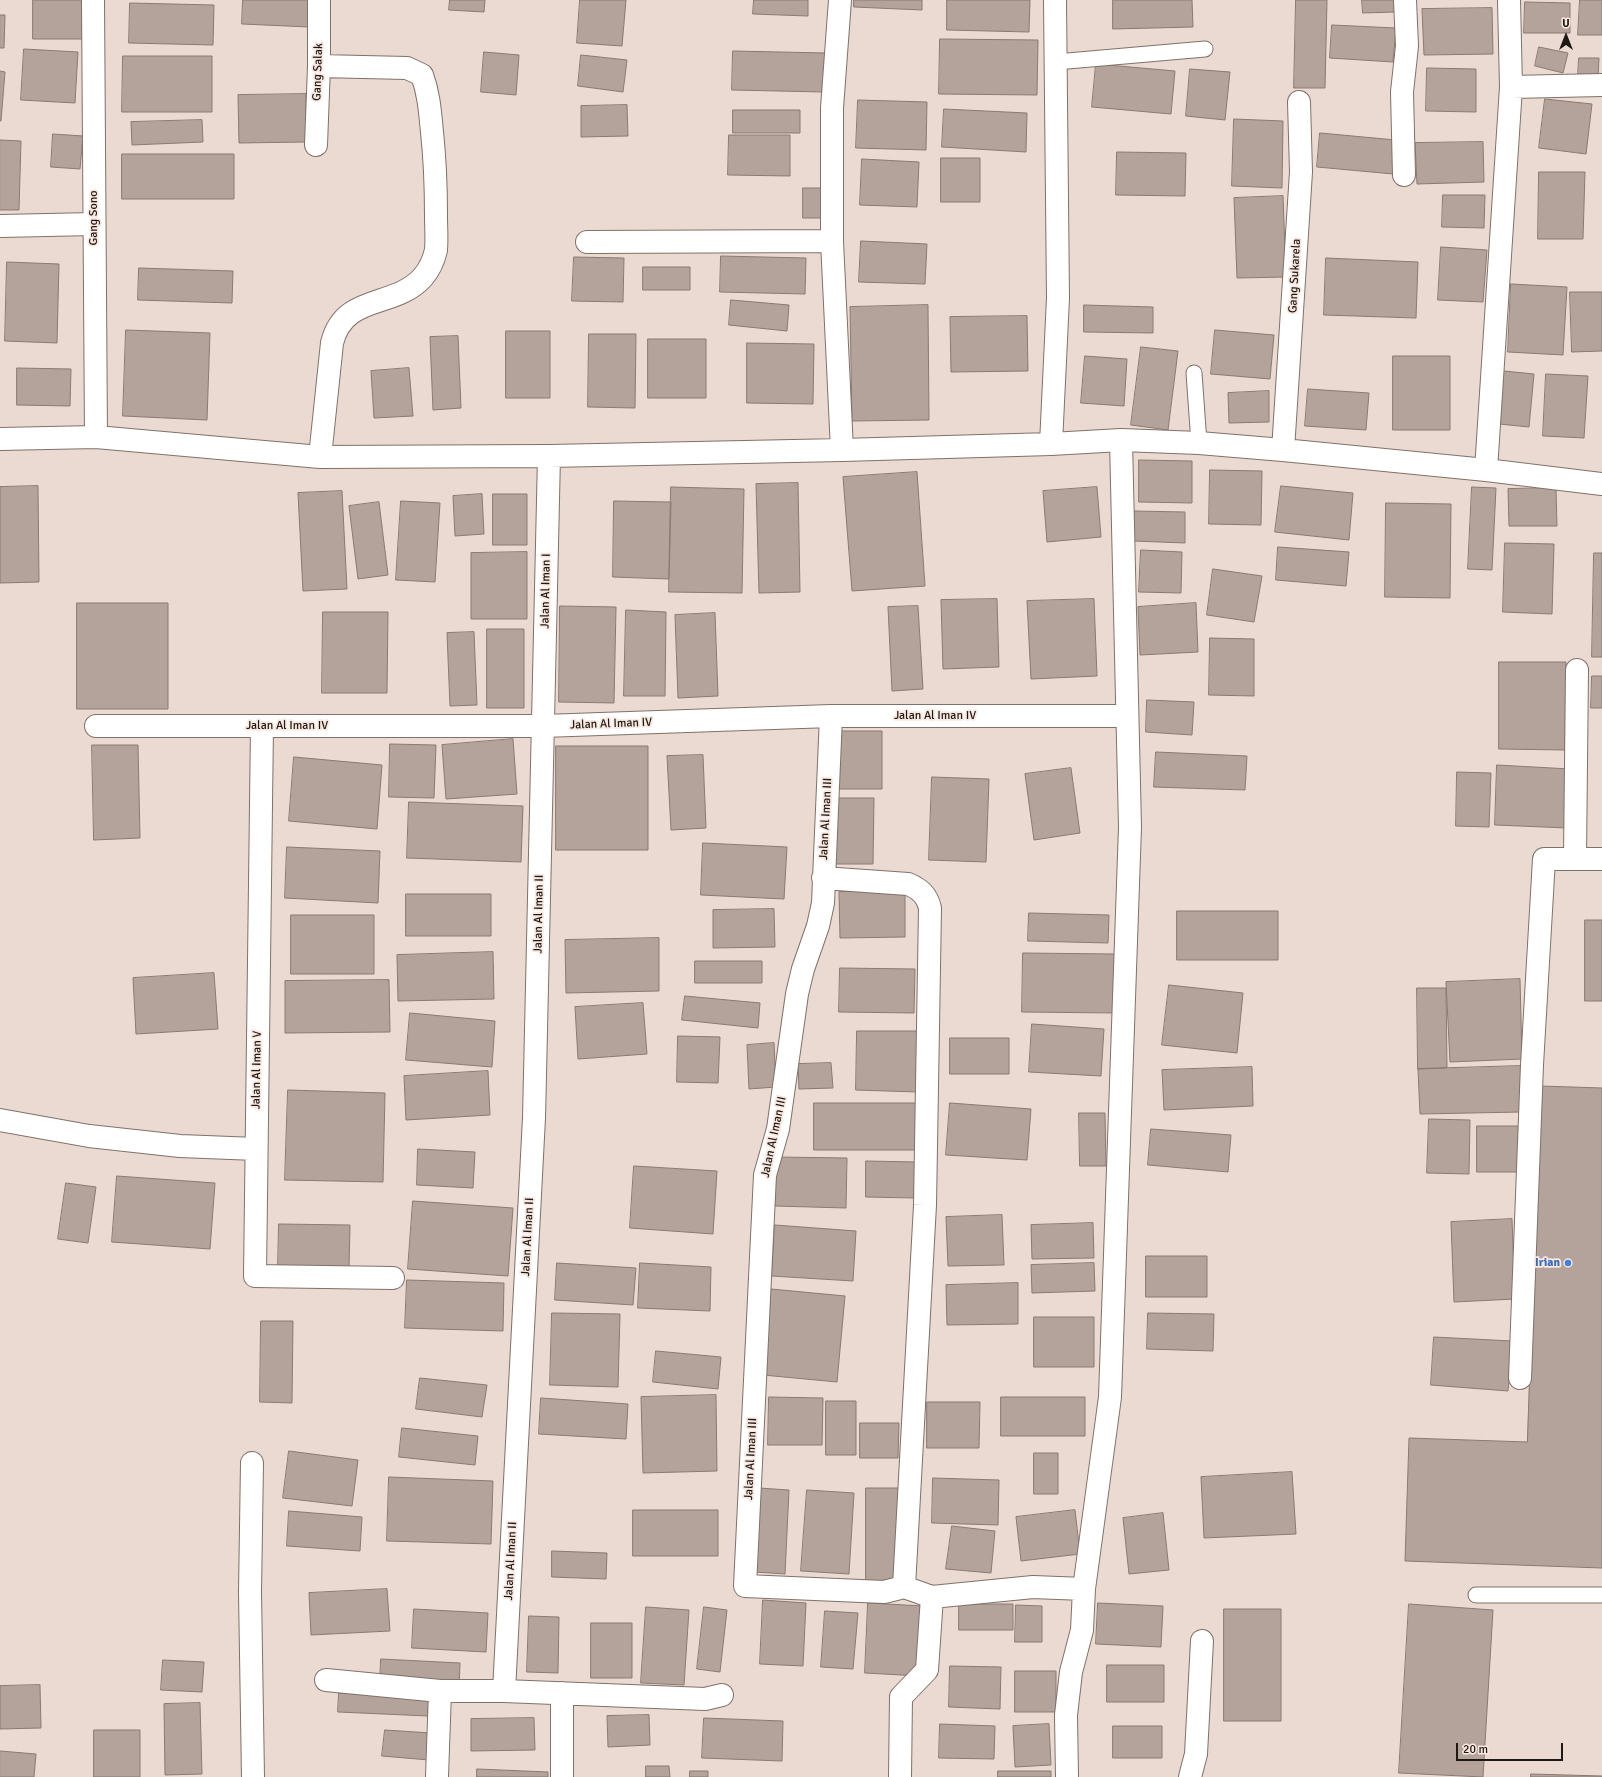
<!DOCTYPE html>
<style>
body{margin:0}
#map{position:relative;width:1602px;height:1777px;overflow:hidden;background:#ebdad2;font-family:Signika,sans-serif}
canvas{display:block}
.north{position:absolute;left:1546px;top:16px;width:40px;height:40px;-webkit-text-stroke:3px #f9e8df;paint-order:stroke;rotate:0deg;font-size:11px;font-weight:700;line-height:16px;text-align:center;color:#1f1916}
.north::after{content:'';display:block;margin:auto;width:14px;height:18px;background:#1f1916;clip-path:polygon(50% 0,100% 100%,50% 72%,0 100%)}
.scale{position:absolute;left:1456px;top:1743px;width:107px;height:18px;box-sizing:border-box;border:2px solid #1f1916;border-top:0;padding-left:5px;font-size:12px;line-height:14px;white-space:nowrap;color:#1f1916;-webkit-text-stroke:3px #f9e8df;paint-order:stroke}
</style>
<div id="map">
<canvas width="1602" height="1777"></canvas>
<div class="north">U</div>
<div class="scale">20 m</div>
</div>
<script>
const context = document.querySelector('canvas').getContext('2d');
context.lineJoin = 'round';
function paint(path, color) { context.fillStyle = color; context.fill(path, 'evenodd'); }
function stroke(path, color, width, dash) { context.strokeStyle = color; context.lineWidth = width; context.lineCap = dash ? 'butt' : 'round'; context.setLineDash(dash || []); context.stroke(path); }
function write(font, color, halo, rows, align = 'center') {
  context.font = font + ' Signika,sans-serif'; context.lineWidth = 3.5; context.setLineDash([]); context.textBaseline = 'middle'; context.strokeStyle = halo; context.fillStyle = color; for (const [text, x, y, turn = 0] of rows) {
    context.save(); context.translate(x, y); context.rotate((+turn || 0) * Math.PI / 180); context.textAlign = isNaN(turn) ? turn : align; if (halo) context.strokeText(text, 0, 0); context.fillText(text, 0, 0); context.restore();
  }
}
const building = new Path2D(`
 M 33,0 L 85,0 L 85,39 L 33,39 Z
 M 243,0 L 310,0 L 309,27 L 242,24 Z
 M 450,0 L 485,0 L 484,12 L 449,10 Z
 M 580,0 L 626,0 L 622,46 L 577,43 Z
 M 754,0 L 808,0 L 808,16 L 753,14 Z
 M 854,0 L 922,0 L 922,10 L 854,7 Z
 M 947,0 L 1030,0 L 1029,32 L 947,30 Z
 M 1113,0 L 1192,0 L 1193,27 L 1113,29 Z
 M 1296,0 L 1327,0 L 1325,88 L 1294,88 Z
 M 1362,0 L 1396,0 L 1396,12 L 1363,13 Z
 M 1580,0 L 1602,0 L 1602,35 L 1578,35 Z
 M 1525,2 L 1570,3 L 1570,33 L 1524,33 Z
 M 130,3 L 214,5 L 213,45 L 129,43 Z
 M 1492,8 L 1493,54 L 1424,55 L 1422,9 Z
 M 0,15 L 5,15 L 4,48 L 0,48 Z
 M 1332,25 L 1396,28 L 1393,62 L 1330,58 Z
 M 940,39 L 1038,40 L 1037,95 L 939,94 Z
 M 1539,47 L 1568,53 L 1563,73 L 1535,66 Z
 M 24,49 L 78,52 L 75,103 L 21,100 Z
 M 733,51 L 826,53 L 824,92 L 732,90 Z
 M 484,52 L 519,55 L 516,95 L 481,92 Z
 M 581,55 L 627,60 L 623,92 L 578,86 Z
 M 123,56 L 212,56 L 212,112 L 122,112 Z
 M 1579,58 L 1599,58 L 1598,78 L 1578,77 Z
 M 1096,64 L 1175,71 L 1171,114 L 1092,107 Z
 M 1427,68 L 1476,69 L 1476,112 L 1426,111 Z
 M 1190,69 L 1230,72 L 1225,120 L 1186,116 Z
 M 0,71 L 5,72 L 1,121 L 0,121 Z
 M 306,94 L 306,142 L 239,143 L 238,95 Z
 M 1545,99 L 1592,104 L 1586,154 L 1539,148 Z
 M 858,100 L 927,102 L 926,150 L 856,148 Z
 M 627,105 L 628,136 L 581,137 L 581,106 Z
 M 944,109 L 1027,113 L 1026,152 L 942,147 Z
 M 733,110 L 800,110 L 800,133 L 733,133 Z
 M 1234,119 L 1283,121 L 1282,188 L 1232,186 Z
 M 202,120 L 203,142 L 132,145 L 131,122 Z
 M 1320,133 L 1396,140 L 1393,174 L 1317,167 Z
 M 53,134 L 83,136 L 80,169 L 51,167 Z
 M 729,135 L 790,135 L 790,176 L 728,175 Z
 M 0,140 L 21,141 L 19,210 L 0,210 Z
 M 1483,142 L 1484,182 L 1417,184 L 1415,143 Z
 M 1117,152 L 1186,153 L 1185,196 L 1116,195 Z
 M 122,154 L 234,154 L 234,199 L 122,199 Z
 M 941,158 L 980,158 L 980,202 L 941,202 Z
 M 862,159 L 919,162 L 917,207 L 860,205 Z
 M 1539,172 L 1585,172 L 1583,239 L 1538,239 Z
 M 803,188 L 827,188 L 827,218 L 803,218 Z
 M 1443,195 L 1485,195 L 1484,228 L 1442,227 Z
 M 1283,196 L 1286,277 L 1237,278 L 1234,198 Z
 M 861,241 L 927,244 L 925,284 L 859,282 Z
 M 1441,247 L 1487,250 L 1483,302 L 1438,300 Z
 M 721,256 L 806,258 L 805,294 L 720,292 Z
 M 574,257 L 624,258 L 623,302 L 572,301 Z
 M 1326,258 L 1418,262 L 1416,318 L 1324,315 Z
 M 7,262 L 59,264 L 57,343 L 5,341 Z
 M 643,267 L 690,267 L 690,290 L 643,290 Z
 M 139,268 L 233,271 L 232,303 L 138,300 Z
 M 1511,284 L 1567,287 L 1563,355 L 1508,352 Z
 M 1570,292 L 1602,292 L 1602,351 L 1572,352 Z
 M 731,300 L 789,305 L 787,331 L 729,325 Z
 M 928,305 L 929,420 L 852,421 L 850,307 Z
 M 1084,305 L 1153,307 L 1153,333 L 1084,332 Z
 M 1027,316 L 1028,371 L 951,372 L 950,317 Z
 M 126,330 L 210,333 L 207,420 L 123,416 Z
 M 1215,330 L 1274,335 L 1270,379 L 1211,374 Z
 M 506,331 L 550,331 L 550,398 L 506,398 Z
 M 589,334 L 636,334 L 635,408 L 588,407 Z
 M 458,336 L 461,408 L 433,410 L 430,337 Z
 M 648,339 L 706,339 L 706,398 L 648,398 Z
 M 747,343 L 814,344 L 813,404 L 747,403 Z
 M 1141,347 L 1178,351 L 1168,430 L 1131,425 Z
 M 1085,356 L 1127,359 L 1124,406 L 1081,403 Z
 M 1393,356 L 1450,356 L 1450,430 L 1393,430 Z
 M 17,368 L 71,369 L 70,406 L 17,405 Z
 M 409,368 L 413,416 L 374,418 L 371,371 Z
 M 1504,371 L 1534,374 L 1529,427 L 1499,424 Z
 M 1546,374 L 1588,376 L 1584,438 L 1543,436 Z
 M 1308,389 L 1369,393 L 1366,430 L 1305,426 Z
 M 1269,391 L 1269,422 L 1229,423 L 1228,393 Z
 M 1139,460 L 1192,461 L 1192,503 L 1139,502 Z
 M 1210,470 L 1262,471 L 1261,525 L 1209,524 Z
 M 917,472 L 925,586 L 852,591 L 843,477 Z
 M 798,483 L 800,592 L 759,593 L 756,484 Z
 M 38,486 L 39,582 L 0,583 L 0,487 Z
 M 1281,486 L 1353,493 L 1349,540 L 1275,532 Z
 M 671,487 L 744,489 L 742,593 L 669,592 Z
 M 1097,487 L 1101,537 L 1047,542 L 1043,491 Z
 M 1472,487 L 1496,488 L 1492,570 L 1468,569 Z
 M 1556,488 L 1557,526 L 1509,526 L 1508,489 Z
 M 342,491 L 347,589 L 303,591 L 298,493 Z
 M 482,494 L 484,534 L 455,536 L 453,496 Z
 M 493,494 L 527,494 L 527,545 L 493,545 Z
 M 401,501 L 440,503 L 435,582 L 396,580 Z
 M 614,501 L 671,502 L 669,579 L 613,577 Z
 M 379,502 L 388,575 L 358,579 L 349,506 Z
 M 1386,503 L 1451,504 L 1450,598 L 1385,597 Z
 M 1134,511 L 1185,512 L 1185,543 L 1134,541 Z
 M 1505,543 L 1554,544 L 1552,614 L 1503,612 Z
 M 1278,547 L 1349,552 L 1346,586 L 1276,580 Z
 M 1141,550 L 1182,552 L 1181,593 L 1139,592 Z
 M 527,552 L 527,619 L 471,619 L 471,553 Z
 M 1594,553 L 1602,553 L 1602,657 L 1592,657 Z
 M 1213,569 L 1262,576 L 1254,622 L 1207,615 Z
 M 997,599 L 999,667 L 943,669 L 941,600 Z
 M 1094,599 L 1097,676 L 1031,679 L 1027,601 Z
 M 77,603 L 168,603 L 168,709 L 77,709 Z
 M 1196,603 L 1198,652 L 1140,655 L 1138,607 Z
 M 560,606 L 616,607 L 614,703 L 559,702 Z
 M 918,606 L 923,689 L 892,691 L 888,607 Z
 M 626,610 L 666,612 L 665,696 L 624,696 Z
 M 323,612 L 388,612 L 387,693 L 322,693 Z
 M 715,613 L 718,696 L 678,698 L 675,615 Z
 M 487,629 L 524,629 L 524,708 L 487,708 Z
 M 474,632 L 477,705 L 450,706 L 447,633 Z
 M 1210,638 L 1254,639 L 1254,696 L 1209,695 Z
 M 1499,662 L 1566,662 L 1565,750 L 1499,749 Z
 M 1592,676 L 1602,676 L 1602,708 L 1591,708 Z
 M 1147,700 L 1194,702 L 1192,735 L 1146,732 Z
 M 838,731 L 882,731 L 882,789 L 837,789 Z
 M 513,739 L 517,794 L 446,799 L 442,745 Z
 M 390,744 L 436,745 L 434,798 L 389,797 Z
 M 92,745 L 138,745 L 140,838 L 94,840 Z
 M 556,746 L 648,746 L 648,850 L 556,850 Z
 M 1156,752 L 1247,756 L 1245,790 L 1154,787 Z
 M 703,755 L 706,828 L 671,830 L 667,756 Z
 M 294,757 L 382,765 L 377,829 L 289,821 Z
 M 1497,765 L 1570,769 L 1567,828 L 1495,825 Z
 M 1071,768 L 1080,833 L 1034,840 L 1025,774 Z
 M 1457,772 L 1491,773 L 1489,827 L 1456,826 Z
 M 932,777 L 989,779 L 986,862 L 929,860 Z
 M 836,798 L 874,798 L 873,864 L 836,864 Z
 M 409,802 L 523,806 L 521,862 L 407,858 Z
 M 703,843 L 787,847 L 784,899 L 701,895 Z
 M 287,847 L 380,851 L 378,903 L 285,898 Z
 M 905,891 L 905,937 L 840,938 L 839,892 Z
 M 406,894 L 491,894 L 491,936 L 406,936 Z
 M 774,909 L 775,947 L 713,948 L 713,910 Z
 M 1177,911 L 1278,911 L 1278,960 L 1177,960 Z
 M 1029,913 L 1109,915 L 1108,943 L 1028,941 Z
 M 291,915 L 374,915 L 374,974 L 291,974 Z
 M 1585,920 L 1602,920 L 1602,1001 L 1585,1001 Z
 M 659,938 L 659,991 L 566,993 L 565,940 Z
 M 493,952 L 494,999 L 398,1001 L 397,955 Z
 M 1023,953 L 1115,954 L 1114,1013 L 1022,1012 Z
 M 695,961 L 762,961 L 762,983 L 695,983 Z
 M 840,968 L 915,969 L 914,1013 L 839,1012 Z
 M 214,973 L 218,1029 L 136,1034 L 133,978 Z
 M 1520,979 L 1522,1059 L 1450,1062 L 1446,982 Z
 M 389,980 L 390,1032 L 285,1033 L 285,981 Z
 M 1169,985 L 1243,993 L 1237,1053 L 1162,1045 Z
 M 1417,988 L 1446,988 L 1447,1068 L 1418,1069 Z
 M 685,996 L 760,1003 L 758,1028 L 682,1020 Z
 M 643,1003 L 647,1054 L 578,1059 L 575,1007 Z
 M 410,1013 L 495,1021 L 492,1067 L 406,1060 Z
 M 1032,1024 L 1104,1029 L 1101,1076 L 1029,1072 Z
 M 857,1031 L 918,1031 L 918,1092 L 856,1090 Z
 M 678,1036 L 720,1037 L 718,1083 L 677,1082 Z
 M 950,1038 L 1009,1038 L 1009,1074 L 950,1074 Z
 M 774,1043 L 776,1087 L 749,1089 L 747,1045 Z
 M 831,1063 L 833,1088 L 799,1089 L 798,1064 Z
 M 1521,1066 L 1521,1112 L 1420,1114 L 1418,1069 Z
 M 1252,1067 L 1253,1106 L 1164,1110 L 1162,1070 Z
 M 488,1071 L 490,1115 L 406,1120 L 404,1076 Z
 M 1540,1086 L 1602,1088 L 1602,1568 L 1405,1561 L 1409,1438 L 1527,1442 Z
 M 288,1090 L 385,1093 L 383,1182 L 285,1180 Z
 M 814,1103 L 924,1103 L 924,1150 L 814,1150 Z
 M 950,1103 L 1031,1109 L 1027,1160 L 946,1155 Z
 M 1079,1113 L 1105,1113 L 1106,1166 L 1080,1166 Z
 M 1429,1119 L 1470,1120 L 1469,1174 L 1427,1173 Z
 M 1477,1126 L 1527,1126 L 1527,1172 L 1477,1172 Z
 M 1151,1129 L 1231,1135 L 1228,1172 L 1148,1165 Z
 M 418,1149 L 475,1152 L 473,1188 L 417,1185 Z
 M 776,1157 L 847,1158 L 846,1208 L 775,1206 Z
 M 866,1161 L 916,1162 L 915,1198 L 866,1197 Z
 M 634,1166 L 717,1171 L 713,1234 L 630,1228 Z
 M 117,1176 L 215,1183 L 210,1249 L 112,1242 Z
 M 66,1183 L 96,1187 L 88,1243 L 58,1239 Z
 M 413,1201 L 513,1208 L 508,1276 L 408,1269 Z
 M 1002,1215 L 1004,1265 L 948,1266 L 946,1217 Z
 M 1512,1219 L 1515,1299 L 1454,1302 L 1451,1222 Z
 M 1093,1223 L 1094,1258 L 1032,1259 L 1031,1225 Z
 M 279,1224 L 350,1225 L 349,1269 L 278,1267 Z
 M 775,1225 L 856,1231 L 853,1281 L 772,1276 Z
 M 1146,1256 L 1207,1256 L 1207,1297 L 1146,1297 Z
 M 557,1263 L 636,1268 L 633,1305 L 555,1300 Z
 M 640,1263 L 711,1267 L 710,1311 L 638,1308 Z
 M 1094,1263 L 1095,1291 L 1032,1293 L 1031,1265 Z
 M 407,1280 L 504,1283 L 503,1331 L 405,1328 Z
 M 1018,1283 L 1018,1324 L 947,1325 L 946,1285 Z
 M 771,1289 L 845,1296 L 837,1382 L 763,1375 Z
 M 552,1313 L 620,1314 L 618,1387 L 550,1385 Z
 M 1148,1313 L 1214,1314 L 1213,1351 L 1147,1349 Z
 M 1034,1317 L 1094,1317 L 1094,1367 L 1034,1367 Z
 M 261,1321 L 293,1321 L 292,1403 L 260,1402 Z
 M 1434,1337 L 1512,1341 L 1508,1391 L 1431,1385 Z
 M 656,1351 L 721,1357 L 718,1389 L 653,1382 Z
 M 420,1378 L 487,1385 L 482,1417 L 416,1409 Z
 M 716,1395 L 717,1471 L 643,1473 L 641,1397 Z
 M 769,1397 L 823,1398 L 822,1445 L 768,1445 Z
 M 1001,1397 L 1085,1397 L 1085,1436 L 1001,1436 Z
 M 541,1398 L 628,1404 L 626,1439 L 539,1434 Z
 M 826,1401 L 856,1401 L 856,1455 L 826,1455 Z
 M 927,1402 L 980,1402 L 979,1448 L 927,1448 Z
 M 860,1423 L 899,1423 L 898,1458 L 860,1458 Z
 M 402,1428 L 478,1436 L 475,1465 L 399,1457 Z
 M 289,1451 L 358,1460 L 352,1506 L 283,1498 Z
 M 1034,1453 L 1058,1453 L 1058,1494 L 1034,1494 Z
 M 1292,1472 L 1296,1534 L 1204,1538 L 1201,1477 Z
 M 389,1477 L 493,1481 L 491,1544 L 387,1541 Z
 M 933,1478 L 999,1480 L 998,1525 L 932,1523 Z
 M 759,1488 L 789,1490 L 785,1574 L 755,1572 Z
 M 866,1488 L 899,1488 L 899,1581 L 866,1581 Z
 M 807,1490 L 854,1493 L 849,1574 L 801,1571 Z
 M 633,1510 L 718,1510 L 718,1556 L 633,1556 Z
 M 1075,1510 L 1080,1554 L 1021,1561 L 1016,1517 Z
 M 289,1511 L 362,1517 L 360,1551 L 287,1546 Z
 M 1163,1513 L 1169,1570 L 1129,1574 L 1123,1518 Z
 M 952,1526 L 995,1531 L 991,1573 L 946,1569 Z
 M 552,1551 L 607,1553 L 606,1579 L 552,1577 Z
 M 387,1589 L 390,1631 L 311,1635 L 309,1593 Z
 M 763,1600 L 806,1603 L 803,1666 L 760,1664 Z
 M 868,1603 L 923,1606 L 920,1676 L 865,1673 Z
 M 1098,1603 L 1163,1606 L 1161,1647 L 1096,1644 Z
 M 959,1604 L 1013,1604 L 1013,1630 L 959,1630 Z
 M 1409,1604 L 1493,1610 L 1483,1777 L 1399,1773 Z
 M 1016,1605 L 1042,1606 L 1042,1642 L 1015,1642 Z
 M 646,1607 L 689,1610 L 684,1685 L 641,1683 Z
 M 704,1607 L 727,1610 L 720,1672 L 697,1669 Z
 M 414,1609 L 488,1613 L 486,1652 L 412,1648 Z
 M 1224,1609 L 1281,1609 L 1281,1721 L 1224,1721 Z
 M 825,1611 L 858,1613 L 853,1669 L 821,1667 Z
 M 529,1616 L 559,1617 L 558,1673 L 527,1672 Z
 M 591,1623 L 632,1623 L 632,1678 L 591,1678 Z
 M 381,1659 L 460,1663 L 459,1689 L 380,1685 Z
 M 163,1660 L 204,1662 L 202,1692 L 161,1690 Z
 M 1107,1665 L 1164,1665 L 1164,1702 L 1107,1702 Z
 M 950,1666 L 1001,1667 L 1000,1709 L 949,1707 Z
 M 1015,1671 L 1056,1671 L 1056,1712 L 1015,1712 Z
 M 40,1685 L 41,1728 L 0,1729 L 0,1686 Z
 M 339,1693 L 429,1697 L 428,1716 L 338,1712 Z
 M 200,1703 L 202,1774 L 165,1775 L 164,1704 Z
 M 649,1715 L 650,1745 L 608,1747 L 607,1716 Z
 M 534,1718 L 535,1750 L 471,1751 L 471,1719 Z
 M 704,1718 L 783,1721 L 782,1761 L 702,1758 Z
 M 940,1724 L 995,1726 L 994,1759 L 939,1758 Z
 M 1049,1724 L 1051,1765 L 1015,1767 L 1013,1726 Z
 M 1113,1726 L 1162,1726 L 1162,1758 L 1113,1758 Z
 M 94,1730 L 140,1730 L 140,1777 L 94,1777 Z
 M 385,1730 L 431,1733 L 429,1760 L 382,1756 Z
 M 0,1751 L 36,1754 L 34,1777 L 0,1777 Z
 M 646,1766 L 669,1766 L 670,1777 L 646,1777 Z
 M 477,1769 L 548,1772 L 548,1777 L 477,1777 Z
 M 690,1771 L 708,1771 L 708,1777 L 690,1777 Z
 M 998,1771 L 1051,1771 L 1051,1777 L 998,1777 Z
 M 1531,1774 L 1602,1776 L 1602,1777 L 1531,1777 Z`);
paint(building, '#b3a39b');
stroke(building, '#897a72', 1);
const lane = new Path2D(`
 M 1056,62 L 1205,49
 M 1194,373 L 1199,443
 M 1476,1595 L 1602,1595`);
const street = new Path2D(`
 M 93,0 L 96,437
 M 840,0 L 832,108 L 832,241 L 842,450
 M 319,66 L 407,68 L 422,75 C 429,94 430,112 432,132 C 435,160 436,188 436,216 C 436,227 437,239 436,250 C 434,259 429,270 423,277 C 395,309 344,293 332,343 L 320,457
 M 1511,87 L 1602,85
 M 316,145 L 319,66 L 319,0
 M 1404,175 L 1402,92 L 1407,46 L 1405,0
 M 0,226 L 94,224
 M 587,242 L 832,241
 M 0,439 L 96,437 L 320,457 L 549,456 L 842,450 L 1051,444 L 1121,440 L 1199,443 L 1283,450 L 1486,470 L 1602,484
 M 1051,444 L 1058,298 L 1055,0
 M 1283,450 L 1301,172 L 1299,102
 M 1486,470 L 1511,87 L 1509,0
 M 831,716 L 823,903 L 818,926 L 803,969 L 797,994 L 778,1129 L 765,1175 L 745,1586 L 884,1592 L 904,1587 L 932,1597 L 1033,1587 L 1084,1589 L 1082,1630 L 1071,1672 L 1066,1715 L 1067,1777
 M 96,726 L 543,726 L 831,716 L 1126,716
 M 262,726 L 255,1276 L 393,1278
 M 1575,858 L 1577,670
 M 823,878 L 908,884 C 920,889 927,895 930,908 L 925,1205 L 904,1587
 M 0,1120 L 89,1136 L 180,1146 L 256,1149
 M 1520,1378 L 1532,1065 L 1544,859 L 1602,859
 M 252,1463 L 250,1592 L 253,1777
 M 1084,1589 L 1110,1397 L 1130,827 L 1121,440
 M 326,1680 L 440,1691
 M 504,1691 L 534,1118 L 549,456
 M 437,1777 L 440,1691 L 504,1691 L 705,1699 L 722,1695
 M 562,1777 L 562,1693
 M 900,1777 L 901,1697 L 927,1670 L 932,1597
 M 1190,1777 L 1196,1754 L 1202,1641`);
stroke(lane, '#807169', 17);
stroke(street, '#807169', 24);
stroke(lane, '#fff', 15);
stroke(street, '#fff', 22);
for (const [x, y, r, color] of [
 [1568,1263,4,"#3f7fe0"]
]) { const dot = new Path2D(); dot.arc(x, y, r, 0, 2 * Math.PI); context.fillStyle = color; context.fill(dot); stroke(dot, '#f9e8df', 1.5); }
write('12px', '#1f1916', '#f9e8df', [
 ["Gang Salak",318,72,-88],
 ["Gang Sono",94,218,-90],
 ["Gang Sukarela",1295,276,-87],
 ["Jalan Al Iman I",546,591,-89],
 ["Jalan Al Iman IV",935,716],
 ["Jalan Al Iman IV",611,724,-2],
 ["Jalan Al Iman IV",287,726],
 ["Jalan Al Iman III",826,819,-87],
 ["Jalan Al Iman II",539,914,-89],
 ["Jalan Al Iman V",257,1070,-89],
 ["Jalan Al Iman III",774,1137,-78],
 ["Jalan Al Iman II",528,1237,-87],
 ["Jalan Al Iman III",751,1459,-87],
 ["Jalan Al Iman II",511,1561,-87]
]);
write('bold 12px', '#366cbe', '#f9e8df', [
 ["Irian",1560,1263]
], 'right');
</script>
